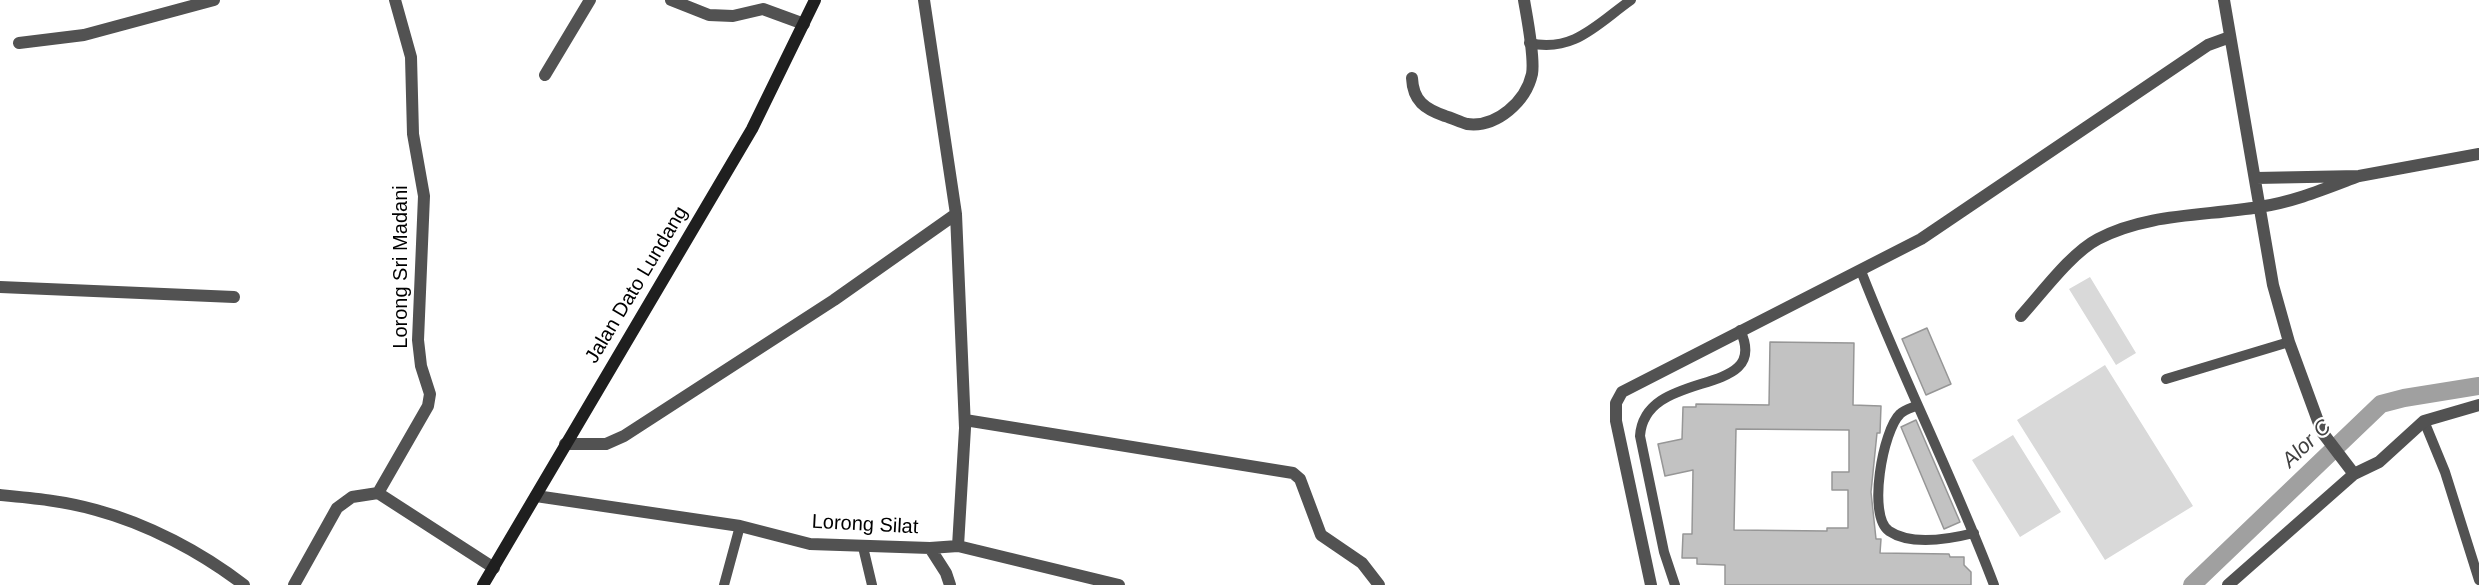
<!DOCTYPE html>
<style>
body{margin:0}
canvas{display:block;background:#fff}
</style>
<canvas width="2479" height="585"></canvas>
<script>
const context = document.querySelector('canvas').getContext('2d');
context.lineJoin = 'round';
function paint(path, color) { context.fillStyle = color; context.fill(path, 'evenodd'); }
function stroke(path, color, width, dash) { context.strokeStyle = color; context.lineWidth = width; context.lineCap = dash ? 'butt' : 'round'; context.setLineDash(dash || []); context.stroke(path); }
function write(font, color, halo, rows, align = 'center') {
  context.font = font + ' Helvetica,sans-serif'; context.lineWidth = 4.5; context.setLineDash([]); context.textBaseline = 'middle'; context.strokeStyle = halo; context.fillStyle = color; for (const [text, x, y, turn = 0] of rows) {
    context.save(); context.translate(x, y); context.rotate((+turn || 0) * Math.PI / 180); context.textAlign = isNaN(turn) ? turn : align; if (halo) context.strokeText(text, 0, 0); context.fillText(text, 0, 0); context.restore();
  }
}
paint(new Path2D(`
 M 2090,277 L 2136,353 L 2116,365 L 2069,289 Z
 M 2105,365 L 2193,506 L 2105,560 L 2017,420 Z
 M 2013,435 L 2061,512 L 2020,537 L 1972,460 Z`), '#d9d9d9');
stroke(new Path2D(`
 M 2192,585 L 2381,404 L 2404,398 L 2479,386`), '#a0a0a0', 18);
const building = new Path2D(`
 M 1927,328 L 1951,384 L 1926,395 L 1902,339 Z
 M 1770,342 L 1854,343 L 1853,405 L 1881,406 L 1880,433 L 1877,433 L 1871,492 L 1876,539 L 1881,539 L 1880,553 L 1949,554 L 1950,557 L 1964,557 L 1964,565 L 1971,572 L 1971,585 L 1725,585 L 1725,565 L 1697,564 L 1697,558 L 1682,558 L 1683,534 L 1692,534 L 1693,470 L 1665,476 L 1658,444 L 1682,439 L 1683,407 L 1696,407 L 1696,404 L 1769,405 ZM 1736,429 L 1849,430 L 1849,472 L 1832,472 L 1832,490 L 1848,490 L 1848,528 L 1827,528 L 1827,531 L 1734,530 Z
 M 1916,420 L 1960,522 L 1944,529 L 1901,427 Z`);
paint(building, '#c2c2c2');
stroke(building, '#969696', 1.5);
stroke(new Path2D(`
 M 1529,43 C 1574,53 1597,24 1631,0
 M 1861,271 C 1902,377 1954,479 1994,585
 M 2166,379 L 2289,342
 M 1916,406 C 1911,408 1904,410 1900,414 C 1883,430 1867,516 1889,531 C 1911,546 1950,539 1974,533
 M 2424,421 L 2445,472 L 2479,580
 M 863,547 L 872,585
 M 724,585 L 740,526
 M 1675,585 L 1664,552 L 1640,436 C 1645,366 1773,400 1740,330`), '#525252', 10);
stroke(new Path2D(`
 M 671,0 L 709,15 L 733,16 L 763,9 L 804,24
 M 924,0 L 956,214 L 965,428 L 958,546
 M 2224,0 L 2273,285 L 2289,342 L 2322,432 L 2354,474
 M 19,43 L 84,35 L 214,0
 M 545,75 L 590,0
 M 1412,78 C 1413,101 1425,109 1445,116 C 1452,118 1460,122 1467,124 C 1497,128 1526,101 1532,74 C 1535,57 1527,18 1524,0
 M 2256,178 L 2359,176 L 2479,154
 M 0,287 L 234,297
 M 2021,316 C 2042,293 2071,253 2098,239 C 2147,213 2206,216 2259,207 C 2294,202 2327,188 2359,176
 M 965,420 L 1293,473 L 1300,479 L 1321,535 L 1362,563 L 1379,585
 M 565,444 L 606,444 L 624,436 L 834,300 L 956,214
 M 378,493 L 428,406 L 430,394 L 421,366 L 418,340 L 424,196 L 413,134 L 411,57 L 395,0
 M 378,493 L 494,568
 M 0,495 C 32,498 65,501 96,510 C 148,524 201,552 244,585
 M 536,496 L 740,526 L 810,544 L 930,548 L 958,546 L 1119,585
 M 930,548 L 946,573 L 950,585
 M 294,585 L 337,508 L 352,497 L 378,493
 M 1651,585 L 1616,421 L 1616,403 L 1622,392 L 1921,239 L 2208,45 L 2230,37
 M 2228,585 L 2354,474 L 2379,462 L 2424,421 L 2479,405`), '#525252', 12);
stroke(new Path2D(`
 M 483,585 L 752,129 L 815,0`), '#1f1f1f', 12);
write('20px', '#000', '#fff', [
 ["Lorong Sri Madani",401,267,-90],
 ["Jalan Dato Lundang",637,285,-59],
 ["Lorong Silat",865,525,3]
]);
write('italic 21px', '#414141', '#fff', [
 ["Alor C",2307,444,-44]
]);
</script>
